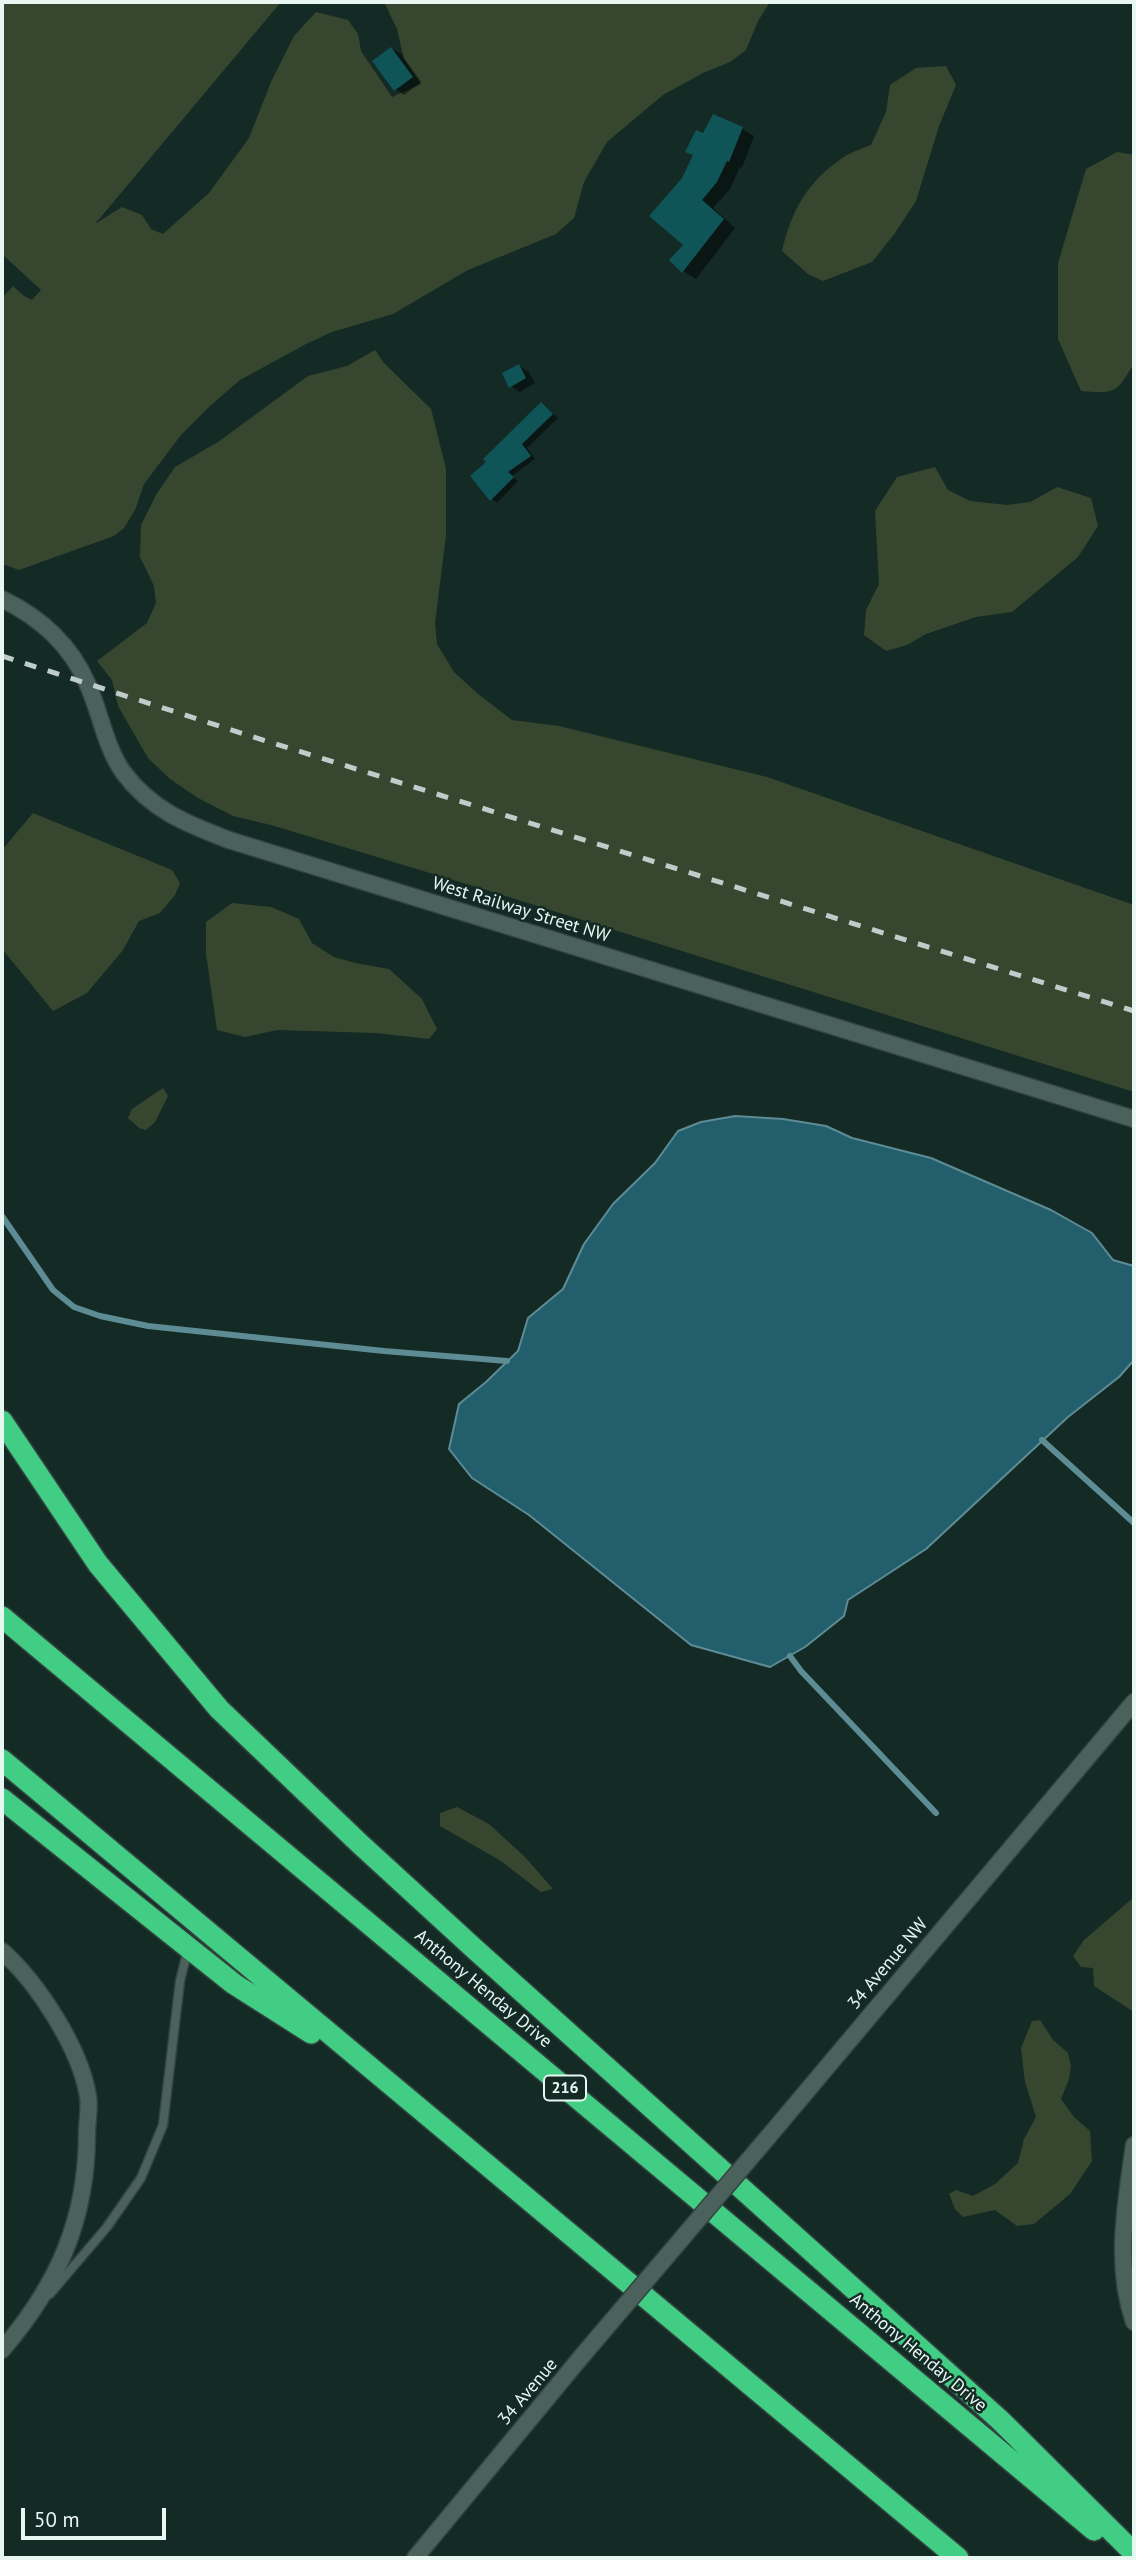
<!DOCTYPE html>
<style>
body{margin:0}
#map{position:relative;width:1136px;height:2560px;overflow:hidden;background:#142a25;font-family:"PT Sans",sans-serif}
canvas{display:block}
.frame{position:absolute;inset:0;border:4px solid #e9f7f3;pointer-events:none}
.scale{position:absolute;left:21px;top:2508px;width:145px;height:32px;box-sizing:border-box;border:4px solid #e9f7f3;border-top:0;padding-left:9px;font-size:21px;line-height:24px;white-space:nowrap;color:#e9f7f3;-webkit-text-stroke:5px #142a25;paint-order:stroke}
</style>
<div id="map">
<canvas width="1136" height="2560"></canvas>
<div class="frame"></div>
<div class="scale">50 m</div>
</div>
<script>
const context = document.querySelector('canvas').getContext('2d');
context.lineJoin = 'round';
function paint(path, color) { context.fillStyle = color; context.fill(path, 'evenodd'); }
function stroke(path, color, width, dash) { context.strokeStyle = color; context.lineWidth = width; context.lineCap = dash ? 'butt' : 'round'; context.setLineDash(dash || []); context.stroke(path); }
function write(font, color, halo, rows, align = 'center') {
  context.font = font + ' "PT Sans",sans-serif'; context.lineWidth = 5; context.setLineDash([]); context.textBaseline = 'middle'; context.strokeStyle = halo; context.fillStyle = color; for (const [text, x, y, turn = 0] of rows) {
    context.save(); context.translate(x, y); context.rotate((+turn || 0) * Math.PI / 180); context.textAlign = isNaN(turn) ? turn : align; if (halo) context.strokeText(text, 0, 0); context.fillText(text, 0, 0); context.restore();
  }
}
paint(new Path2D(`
 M 2,2 L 281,2 L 95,224 L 122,207 L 142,215 L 151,229 L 163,234 L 209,193 L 249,138 L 271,82 L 294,36 L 316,12 L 348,20 L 358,34 L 361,51 L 392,97 L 421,84 L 404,59 L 397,29 L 384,2 L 770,2 L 758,21 L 746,50 L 730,62 L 703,73 L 663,95 L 607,142 L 584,182 L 574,218 L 556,234 L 468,270 L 393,314 L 332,332 L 306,344 L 240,380 L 209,407 L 181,435 L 144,484 L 135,510 L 124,528 L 114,536 L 19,570 L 2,564 L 2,298 L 13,286 L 24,296 L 32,300 L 41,290 L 2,254 Z
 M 946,66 L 956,85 L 939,126 L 916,201 L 895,233 L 872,262 L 823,281 L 808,274 L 782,251 C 791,212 807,182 841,159 C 849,153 861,149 871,145 L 886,112 L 890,85 L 916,68 Z
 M 1117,152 L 1134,155 L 1134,363 C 1117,393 1115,394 1081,391 L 1058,339 L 1058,263 L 1086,169 Z
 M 375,350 L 384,363 L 431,409 L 446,469 L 446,536 L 435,623 L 437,644 L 454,672 L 478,694 L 512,720 L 559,726 L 767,777 L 1134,905 L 1134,1092 L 483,889 L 271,825 L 233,816 L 198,798 L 170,779 L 148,758 L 118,706 L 112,680 L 97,661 L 147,623 L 156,603 L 154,586 L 140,557 L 141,525 L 156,495 L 175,467 L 218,442 L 308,376 L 347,366 Z
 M 935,467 L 948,490 L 970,501 L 1007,505 L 1030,502 L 1057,487 L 1091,498 L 1098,526 L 1078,557 L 1012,612 L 976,617 L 926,634 L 907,645 L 886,651 L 864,635 L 866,610 L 879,584 L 875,511 L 897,477 Z
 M 33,813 L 172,870 L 180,883 L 175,895 L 160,913 L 139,921 L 123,950 L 87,993 L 53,1011 L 2,949 L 2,850 Z
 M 232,903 L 271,907 L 299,919 L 312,943 L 334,957 L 355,963 L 389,969 L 422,999 L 437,1029 L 429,1039 L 376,1033 L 277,1030 L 245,1037 L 217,1030 L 206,954 L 206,922 Z
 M 163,1088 L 168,1096 L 155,1122 L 146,1130 L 139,1128 L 128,1118 L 132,1109 Z
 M 457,1807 L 489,1824 L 525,1857 L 553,1889 L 541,1892 L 501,1861 L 440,1826 L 440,1813 Z
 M 1134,1897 L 1134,2012 L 1094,1986 L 1093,1968 L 1081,1967 L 1073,1956 L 1084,1940 Z
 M 1040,2020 L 1053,2040 L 1068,2053 L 1071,2066 L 1069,2079 L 1061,2099 L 1074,2117 L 1090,2131 L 1092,2161 L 1070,2194 L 1034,2224 L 1017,2226 L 995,2210 L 963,2217 L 955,2209 L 949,2194 L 956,2190 L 973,2196 L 995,2184 L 1018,2163 L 1024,2139 L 1036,2117 L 1025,2082 L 1021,2048 L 1032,2021 Z`), '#37472f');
const water = new Path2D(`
 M 735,1116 L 783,1119 L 826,1126 L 852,1138 L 931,1158 L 1051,1210 L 1092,1233 L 1113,1260 L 1134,1266 L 1134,1360 L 1119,1377 L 1068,1417 L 926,1549 L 848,1600 L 844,1616 L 805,1647 L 770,1667 L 691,1645 L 529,1515 L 472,1478 L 449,1449 L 459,1404 L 486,1382 L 518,1351 L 528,1318 L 563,1289 L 584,1244 L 613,1204 L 655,1163 L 678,1131 L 701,1122 Z`);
paint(water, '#235e6d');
stroke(water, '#5e8c95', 2);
paint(new Path2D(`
 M 392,49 L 401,54 L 421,82 L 404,95 L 395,89 Z
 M 742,129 L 754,136 L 742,168 L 740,167 L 730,189 L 713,208 L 735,228 L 696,279 L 683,271 L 686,245 L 683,179 L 704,136 Z
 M 519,366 L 528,371 L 535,383 L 520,392 L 511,386 Z
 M 542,404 L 558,418 L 527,448 L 535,459 L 512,476 L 518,481 L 497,503 L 492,499 Z`), '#0007');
stroke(new Path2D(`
 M 2,1216 L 53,1290 L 74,1307 L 100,1316 L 148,1326 L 384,1351 L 507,1361
 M 1042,1440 L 1134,1523
 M 790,1656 L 801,1671 L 936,1813`), '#5e8c95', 6);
paint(new Path2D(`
 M 391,47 L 413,77 L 394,91 L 372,61 Z
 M 713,114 L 743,127 L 729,162 L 727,161 L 717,182 L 702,200 L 724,219 L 682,273 L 669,260 L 683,245 L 649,216 L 682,178 L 693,155 L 685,152 L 696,130 L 703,133 Z
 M 519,364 L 526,378 L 509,388 L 502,373 Z
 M 541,402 L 553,414 L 522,444 L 531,456 L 508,472 L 514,477 L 490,501 L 470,476 L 486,462 L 483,459 Z`), '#0f5456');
const lane = new Path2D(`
 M 50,2294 L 107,2227 L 141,2178 L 163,2125 L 180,1981 L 188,1949`);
const street = new Path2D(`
 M 2,599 C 39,617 70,644 87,683 C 101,713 104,744 123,772 C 151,810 187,824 229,840 L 1134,1119
 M 2,1951 C 38,1983 80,2048 88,2096 C 90,2107 87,2121 87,2133 C 87,2219 58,2285 2,2350
 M 769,2136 L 1134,1702
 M 1134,2145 C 1126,2204 1114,2264 1134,2322
 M 415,2558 L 582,2356`);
const highway = new Path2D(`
 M 2,1421 L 98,1564 L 219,1709 L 359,1843 L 478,1952 L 1000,2420 L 1134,2553
 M 2,1617 L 1094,2530
 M 2,1760 L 958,2558
 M 2,1799 L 234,1984 L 311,2033`);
stroke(lane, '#334440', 11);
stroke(street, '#334440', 19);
stroke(highway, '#334440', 24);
stroke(lane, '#4b625c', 8);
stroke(street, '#4b625c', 16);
stroke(highway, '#41ce84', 21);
stroke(new Path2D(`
 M 2,656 L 247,735 L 1134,1011`), '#becdc9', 5, [12, 12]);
const streetBridge = new Path2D(`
 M 582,2356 L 769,2136`);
stroke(streetBridge, '#334440', 19, []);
stroke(streetBridge, '#4b625c', 16);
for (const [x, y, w] of [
 [565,2088,42]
]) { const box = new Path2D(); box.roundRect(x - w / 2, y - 12.5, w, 25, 5); context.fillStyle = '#142a25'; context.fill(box); stroke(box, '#e9f7f3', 2); }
write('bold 16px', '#e9f7f3', null, [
 ["216",565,2088]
]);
write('18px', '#e9f7f3', '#142a25', [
 ["West Railway Street NW",521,910,17],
 ["34 Avenue NW",888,1964,-50],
 ["Anthony Henday Drive",483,1989,40],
 ["Anthony Henday Drive",918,2353,40],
 ["34 Avenue",528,2392,-50]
]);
</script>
